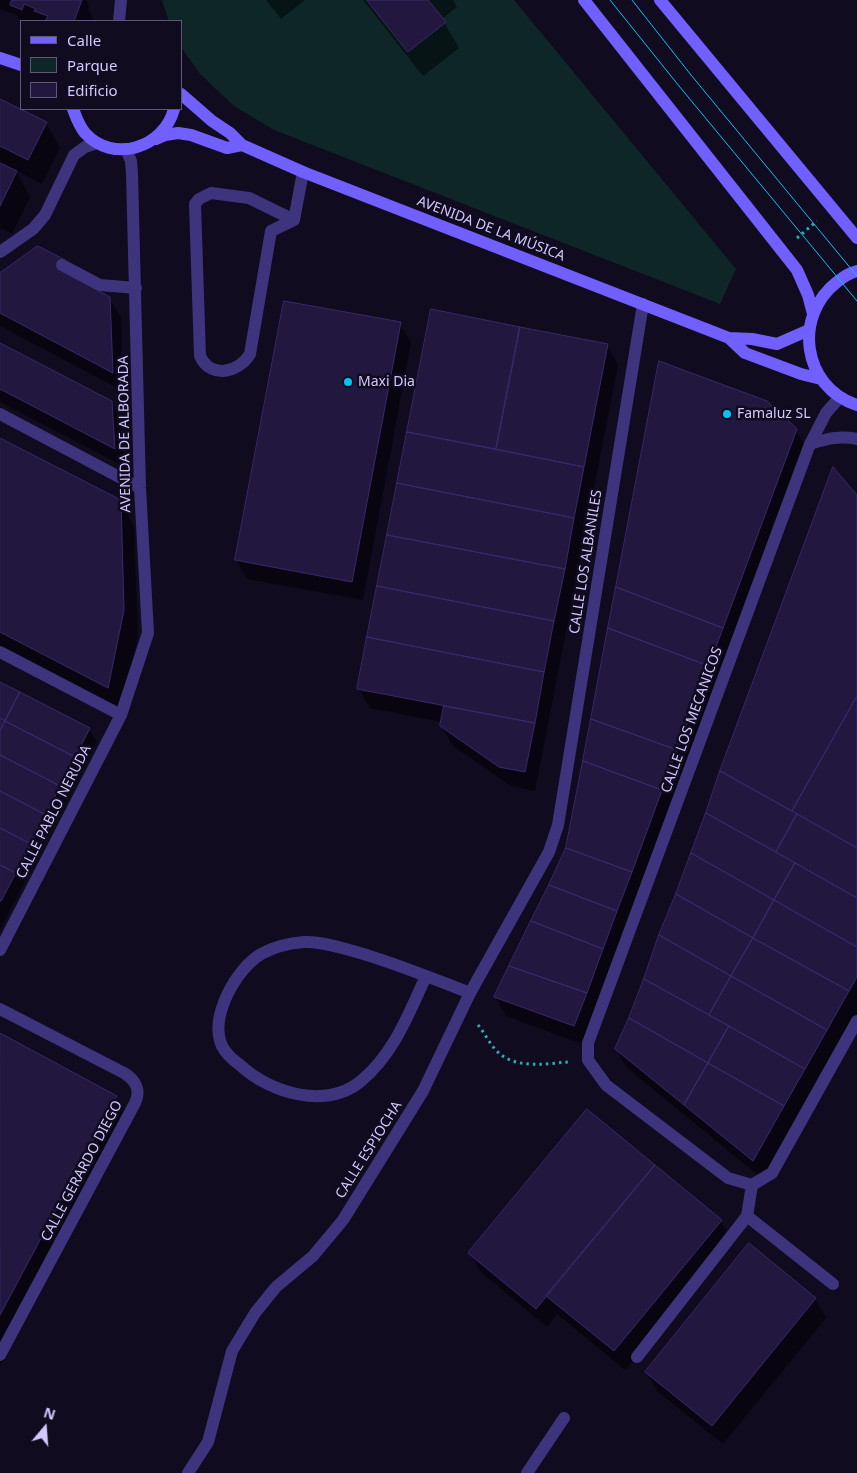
<!DOCTYPE html>
<meta charset="utf-8">
<style>
body{margin:0}
#map{position:relative;width:857px;height:1473px;overflow:hidden;background:#100b1e;font-family:"Noto Sans",sans-serif}
canvas{display:block}
.legend{position:absolute;left:20px;top:20px;width:162px;height:90px;box-sizing:border-box;background:#100b1e;border:1px solid #5e5778;margin:0;padding:6px 9px;list-style:none;font-size:15px;color:#d3c8ff}
.legend li{display:flex;align-items:center;gap:10px;height:25px}
.legend b{width:25px;border:1px solid #5e5778}
.north{position:absolute;left:20px;top:1403px;width:50px;height:50px;-webkit-text-stroke:4px #100b1e;paint-order:stroke;rotate:18deg;font-size:14px;font-weight:700;line-height:20px;text-align:center;color:#d3c8ff}
.north::after{content:'';display:block;margin:auto;width:18px;height:22px;background:#d3c8ff;clip-path:polygon(50% 0,100% 100%,50% 72%,0 100%)}
</style>
<div id="map">
<canvas width="857" height="1473"></canvas>
<ul class="legend">
<li><b style="height:6px;background:#715fff"></b>Calle</li>
<li><b style="height:14px;background:#0e2628"></b>Parque</li>
<li><b style="height:14px;background:#22173f"></b>Edificio</li>
</ul>
<div class="north">N</div>
</div>
<script>
const context = document.querySelector('canvas').getContext('2d');
context.lineJoin = 'round';
function paint(path, color) { context.fillStyle = color; context.fill(path, 'evenodd'); }
function stroke(path, color, width, dash) { context.strokeStyle = color; context.lineWidth = width; context.lineCap = dash ? 'butt' : 'round'; context.setLineDash(dash || []); context.stroke(path); }
function write(font, color, halo, rows, align = 'center') {
  context.font = font + ' "Noto Sans",sans-serif'; context.lineWidth = 5; context.setLineDash([]); context.textBaseline = 'middle'; context.strokeStyle = halo; context.fillStyle = color; for (const [text, x, y, turn = 0] of rows) {
    context.save(); context.translate(x, y); context.rotate((+turn || 0) * Math.PI / 180); context.textAlign = isNaN(turn) ? turn : align; if (halo) context.strokeText(text, 0, 0); context.fillText(text, 0, 0); context.restore();
  }
}
paint(new Path2D(`
 M 162,0 L 514,0 L 736,269 L 720,304 L 274,130 L 234,106 L 200,74 L 181,47 L 181,21 L 169,21 Z`), '#0e2628');
paint(new Path2D(`
 M 0,0 L 86,0 L 89,6 L 88,9 L 93,18 L 92,21 L 21,22 L 17,15 L 0,9 Z
 M 266,0 L 305,0 L 281,19 Z
 M 363,0 L 453,0 L 457,7 L 442,19 L 459,48 L 423,76 Z
 M 0,100 L 46,123 L 60,148 L 42,184 L 15,170 L 30,197 L 12,234 L 0,228 Z
 M 0,275 L 109,298 L 121,317 L 123,391 L 0,326 Z
 M 432,311 L 607,345 L 618,365 L 535,791 L 511,786 L 453,746 L 441,726 L 442,722 L 370,708 L 359,689 Z
 M 400,324 L 411,343 L 363,600 L 247,579 L 236,560 Z
 M 0,345 L 111,402 L 122,422 L 125,467 L 0,402 Z
 M 796,430 L 807,449 L 585,1045 L 506,1016 L 495,997 Z
 M 0,439 L 120,501 L 134,526 L 138,636 L 122,712 L 0,648 Z
 M 834,469 L 857,497 L 857,1015 L 764,1180 L 627,1068 L 616,1049 L 645,979 L 677,894 Z
 M 0,683 L 89,729 L 97,742 L 0,930 Z
 M 0,1035 L 116,1097 L 131,1121 L 0,1366 Z
 M 587,1111 L 721,1221 L 732,1240 L 625,1370 L 557,1314 L 547,1327 L 481,1272 L 470,1253 Z
 M 815,1298 L 826,1318 L 723,1444 L 657,1391 L 646,1372 Z`), '#0007');
const building = new Path2D(`
 M 12,0 L 82,0 L 74,21 L 45,21 L 48,16 L 34,11 L 36,9 L 24,4 L 22,10 L 10,5 Z
 M 367,0 L 428,0 L 446,22 L 408,52 Z
 M 0,99 L 47,122 L 28,160 L 0,146 Z
 M 0,163 L 17,171 L 0,206 Z
 M 38,246 L 65,260 L 60,270 L 110,297 L 113,373 L 0,313 L 0,273 Z
 M 284,301 L 401,322 L 352,582 L 235,560 Z
 M 431,309 L 520,327 L 496,449 L 407,432 Z
 M 520,327 L 608,344 L 584,467 L 496,449 Z
 M 0,343 L 112,401 L 115,449 L 0,389 Z
 M 659,361 L 767,401 L 797,429 L 723,628 L 616,587 Z
 M 407,432 L 584,467 L 574,518 L 397,483 Z
 M 0,438 L 121,500 L 124,610 L 108,688 L 0,632 Z
 M 833,467 L 857,495 L 857,696 L 792,811 L 720,771 Z
 M 397,483 L 574,518 L 565,569 L 387,535 Z
 M 387,535 L 565,569 L 554,621 L 377,586 Z
 M 377,586 L 554,621 L 544,672 L 367,637 Z
 M 616,587 L 723,628 L 709,666 L 608,628 Z
 M 608,628 L 709,666 L 677,750 L 591,719 Z
 M 367,637 L 544,672 L 535,723 L 357,689 Z
 M 0,682 L 20,692 L 5,721 L 0,718 Z
 M 20,692 L 90,728 L 75,757 L 5,721 Z
 M 857,696 L 857,848 L 792,811 Z
 M 444,706 L 535,723 L 525,772 L 499,767 L 440,726 Z
 M 0,718 L 5,721 L 0,731 Z
 M 591,719 L 677,750 L 662,790 L 583,761 Z
 M 5,721 L 75,757 L 60,786 L 0,755 L 0,731 Z
 M 0,755 L 60,786 L 46,815 L 0,791 Z
 M 583,761 L 662,790 L 632,872 L 566,848 Z
 M 720,771 L 797,814 L 776,852 L 706,813 Z
 M 0,791 L 46,815 L 31,844 L 0,828 Z
 M 706,813 L 795,863 L 774,900 L 691,853 Z
 M 797,814 L 857,848 L 857,898 L 776,852 Z
 M 0,828 L 31,844 L 16,873 L 0,865 Z
 M 566,848 L 632,872 L 617,911 L 549,885 Z
 M 691,853 L 774,900 L 753,938 L 676,894 Z
 M 795,863 L 857,898 L 857,947 L 774,900 Z
 M 0,865 L 16,873 L 1,901 L 0,901 Z
 M 549,885 L 617,911 L 603,949 L 531,921 Z
 M 676,894 L 753,938 L 731,976 L 659,935 Z
 M 774,900 L 857,947 L 857,977 L 849,991 L 753,938 Z
 M 531,921 L 603,949 L 587,993 L 509,966 Z
 M 659,935 L 731,976 L 709,1015 L 644,979 Z
 M 753,938 L 849,991 L 827,1030 L 731,976 Z
 M 509,966 L 587,993 L 574,1026 L 494,997 Z
 M 731,976 L 827,1030 L 805,1069 L 709,1015 Z
 M 644,979 L 729,1026 L 708,1063 L 629,1018 Z
 M 629,1018 L 708,1063 L 684,1105 L 615,1049 Z
 M 729,1026 L 805,1069 L 784,1106 L 708,1063 Z
 M 0,1033 L 117,1096 L 0,1315 Z
 M 708,1063 L 784,1106 L 753,1161 L 684,1105 Z
 M 587,1109 L 655,1165 L 536,1309 L 468,1253 Z
 M 655,1165 L 722,1220 L 614,1351 L 546,1296 Z
 M 749,1243 L 816,1298 L 712,1426 L 645,1372 Z`);
paint(building, '#22173f');
stroke(building, '#3b286c', 1);
stroke(new Path2D(`
 M 797,238 L 817,221
 M 478,1025 C 484,1032 488,1041 494,1048 C 512,1070 543,1064 568,1062`), '#29aeb2', 3, [2.5, 4]);
stroke(new Path2D(`
 M 211,193 L 249,198 L 294,220 L 271,231 L 250,354 C 239,373 210,379 200,356 L 195,204 L 199,199 Z
 M 294,220 L 303,172
 M 62,265 L 100,285 L 136,288
 M 426,976 C 409,1013 394,1054 361,1081 C 326,1110 270,1093 240,1065 C 233,1060 226,1054 222,1046 C 209,1017 236,969 261,954 C 274,947 290,943 304,942 C 320,941 338,947 353,951 C 393,962 431,978 470,993
 M 747,1216 L 833,1284`), '#3e347e', 12);
stroke(new Path2D(`
 M 119,21 L 121,0
 M 0,252 L 33,229 L 45,215 L 74,155 L 85,147 L 97,143
 M 0,414 L 140,488
 M 810,444 C 826,439 840,435 857,439
 M 0,652 L 121,715
 M 0,950 L 121,715 L 148,633 L 140,488 L 132,174 L 131,161 L 126,149
 M 0,1009 L 124,1073 C 136,1080 141,1091 135,1103 L 0,1355
 M 752,1185 L 728,1178 L 606,1085 L 588,1060 L 588,1043 L 810,444 L 826,413 L 840,397
 M 752,1185 L 772,1173 L 857,1021
 M 637,1357 L 747,1216 L 752,1185
 M 188,1473 L 208,1442 L 232,1351 L 255,1313 L 276,1287 L 313,1256 L 343,1220 L 423,1091 L 470,993 L 549,852 L 558,825 L 643,304
 M 527,1473 L 564,1418`), '#3e347e', 12);
stroke(new Path2D(`
 M 584,0 L 797,270 L 808,295 L 813,314
 M 660,0 L 857,238
 M 0,58 L 21,65
 M 181,94 L 212,121 L 230,133 L 242,145 L 303,172 L 729,338 L 752,339 L 777,344 L 809,330
 M 73,109 C 76,117 79,126 85,133 C 113,164 164,148 174,109
 M 156,139 L 165,135 L 178,133 L 191,135 L 227,148 L 242,145
 M 857,271 C 849,273 843,277 837,282 C 793,316 802,387 857,405
 M 729,338 L 745,353 L 801,374 L 821,379`), '#715fff', 12);
stroke(new Path2D(`
 M 610,0 L 679,86 L 857,301
 M 632,0 L 691,75 L 857,276`), '#00c5f3', 1);
for (const [x, y, r, color] of [
 [348,382,5,"#00c5f3"],
 [727,414,5,"#00c5f3"]
]) { const dot = new Path2D(); dot.arc(x, y, r, 0, 2 * Math.PI); context.fillStyle = color; context.fill(dot); stroke(dot, '#100b1e', 2); }
write('14px', '#d3c8ff', '#100b1e', [
 ["AVENIDA DE LA MÚSICA",491,229,21],
 ["AVENIDA DE ALBORADA",125,434,-91],
 ["CALLE LOS ALBANILES",586,562,-81],
 ["CALLE LOS MECANICOS",692,720,-70],
 ["CALLE PABLO NERUDA",54,812,-63],
 ["CALLE ESPIOCHA",369,1150,-58],
 ["CALLE GERARDO DIEGO",82,1171,-62]
]);
write('14px', '#d3c8ff', '#100b1e', [
 ["Maxi Dia",358,382],
 ["Famaluz SL",737,414]
], 'left');
</script>
